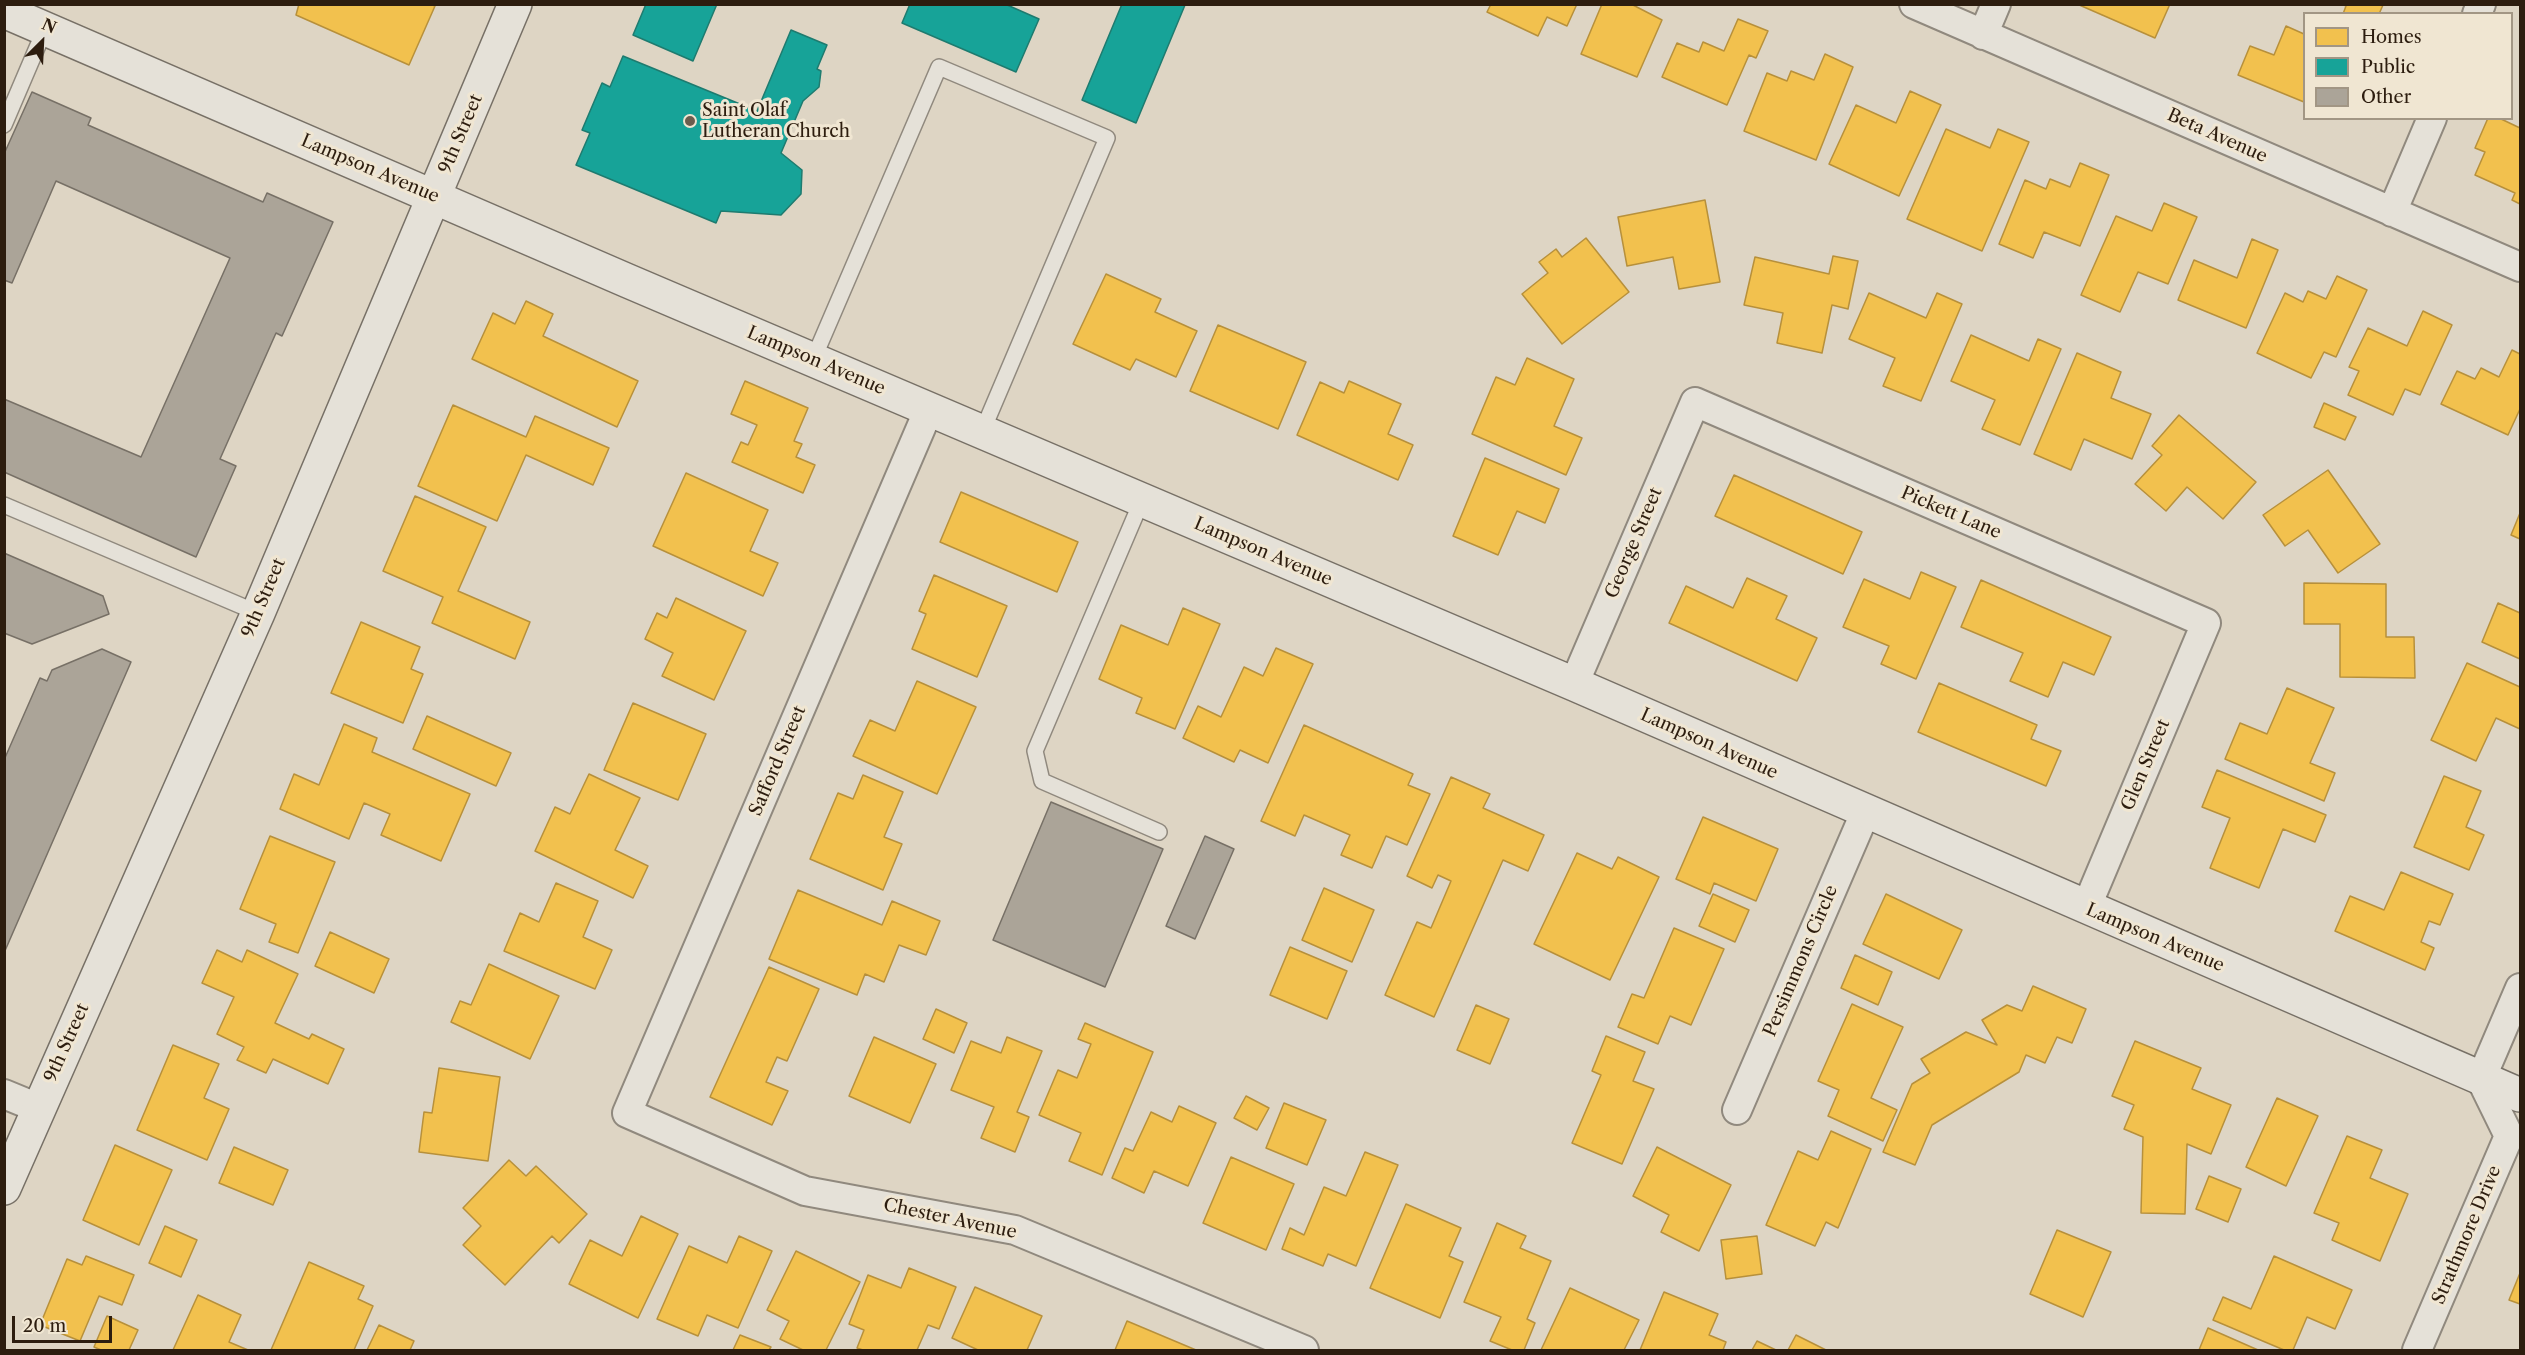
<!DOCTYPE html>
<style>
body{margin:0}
#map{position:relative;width:2525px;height:1355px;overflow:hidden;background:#ded5c4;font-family:"Libre Caslon Text",serif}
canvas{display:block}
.frame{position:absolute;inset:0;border:6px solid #2d1d0f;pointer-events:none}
.legend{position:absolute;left:2303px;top:12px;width:210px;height:108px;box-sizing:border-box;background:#f0e6d2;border:2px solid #a29684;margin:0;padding:8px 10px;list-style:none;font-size:18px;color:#2d1d0f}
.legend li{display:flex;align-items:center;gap:12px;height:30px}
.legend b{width:30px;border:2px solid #a29684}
.north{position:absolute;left:12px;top:12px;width:60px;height:60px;-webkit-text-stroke:4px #f0e6d2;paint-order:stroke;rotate:24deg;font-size:16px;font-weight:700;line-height:24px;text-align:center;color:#2d1d0f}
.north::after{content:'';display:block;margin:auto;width:21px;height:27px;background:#2d1d0f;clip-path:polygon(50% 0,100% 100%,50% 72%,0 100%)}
.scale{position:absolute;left:12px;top:1316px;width:100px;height:27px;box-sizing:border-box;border:3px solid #2d1d0f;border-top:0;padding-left:8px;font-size:18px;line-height:21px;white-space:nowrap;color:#2d1d0f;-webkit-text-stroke:4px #f0e6d2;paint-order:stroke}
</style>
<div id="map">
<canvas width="2525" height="1355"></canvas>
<div class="frame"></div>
<ul class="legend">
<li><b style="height:16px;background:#f2c14e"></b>Homes</li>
<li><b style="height:16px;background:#17a398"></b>Public</li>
<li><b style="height:16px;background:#aba498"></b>Other</li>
</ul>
<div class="north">N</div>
<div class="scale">20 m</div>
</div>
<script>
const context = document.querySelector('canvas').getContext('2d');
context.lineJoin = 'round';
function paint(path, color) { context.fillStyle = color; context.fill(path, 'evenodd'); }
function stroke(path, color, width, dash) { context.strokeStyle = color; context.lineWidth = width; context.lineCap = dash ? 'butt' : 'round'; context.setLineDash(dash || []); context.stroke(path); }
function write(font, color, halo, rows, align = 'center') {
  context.font = font + ' "Libre Caslon Text",serif'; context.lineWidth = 6; context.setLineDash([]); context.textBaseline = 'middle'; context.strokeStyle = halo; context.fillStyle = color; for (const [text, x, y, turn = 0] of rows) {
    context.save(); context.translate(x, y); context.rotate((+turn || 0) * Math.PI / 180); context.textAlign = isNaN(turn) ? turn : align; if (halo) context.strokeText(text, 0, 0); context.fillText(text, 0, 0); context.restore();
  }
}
const homes = new Path2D(`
 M 299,4 L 430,4 L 435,6 L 409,65 L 296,15 Z
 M 1491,4 L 1577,4 L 1567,26 L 1547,17 L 1538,36 L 1487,12 Z
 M 1602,4 L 1631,4 L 1662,20 L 1637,77 L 1581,54 Z
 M 2077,4 L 2170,4 L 2155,38 Z
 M 2342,4 L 2381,4 L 2383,5 L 2379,14 L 2343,14 L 2346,6 Z
 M 1738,19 L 1768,31 L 1756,58 L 1749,55 L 1727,105 L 1662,77 L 1677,43 L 1699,52 L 1703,42 L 1724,51 Z
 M 2286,26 L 2304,34 L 2304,102 L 2238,75 L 2250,46 L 2274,55 Z
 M 1825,54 L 1853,67 L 1816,160 L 1744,131 L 1767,73 L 1787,81 L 1791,71 L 1814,80 Z
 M 1910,91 L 1941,105 L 1899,196 L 1829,164 L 1856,105 L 1896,123 Z
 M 2488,118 L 2499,118 L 2520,128 L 2520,204 L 2512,200 L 2515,193 L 2475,175 L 2485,152 L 2475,148 Z
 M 1946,129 L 1990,148 L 1998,129 L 2029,142 L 1982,251 L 1907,219 Z
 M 2080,163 L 2109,175 L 2080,246 L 2044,232 L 2033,258 L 1999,244 L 2025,180 L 2046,189 L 2050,179 L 2070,187 Z
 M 1705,200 L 1720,282 L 1679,289 L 1673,257 L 1627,266 L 1618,217 Z
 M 2164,203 L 2197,217 L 2168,284 L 2138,272 L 2120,312 L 2081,295 L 2116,216 L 2152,231 Z
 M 1586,238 L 1629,292 L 1562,344 L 1522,294 L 1548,273 L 1539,262 L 1556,249 L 1562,257 Z
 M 2252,239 L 2278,250 L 2246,328 L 2178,300 L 2194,260 L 2237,278 Z
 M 1833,256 L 1858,261 L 1848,309 L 1832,305 L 1822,353 L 1777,343 L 1783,313 L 1744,305 L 1755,257 L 1829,274 Z
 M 1106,274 L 1161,299 L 1155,312 L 1197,331 L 1176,377 L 1136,359 L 1130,370 L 1073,344 Z
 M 2337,276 L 2367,290 L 2336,357 L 2324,352 L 2311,378 L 2257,353 L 2285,293 L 2303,302 L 2308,291 L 2326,299 Z
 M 1869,293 L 1926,318 L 1937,293 L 1962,304 L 1921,401 L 1883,386 L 1895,358 L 1849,339 Z
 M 526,301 L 553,314 L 543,336 L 638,381 L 617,427 L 472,359 L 493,313 L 515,324 Z
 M 2423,311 L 2452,325 L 2420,395 L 2405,389 L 2393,415 L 2348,395 L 2359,371 L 2349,367 L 2368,328 L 2407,346 Z
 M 1218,325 L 1306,362 L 1278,429 L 1190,391 Z
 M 1971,335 L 2029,361 L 2038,339 L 2061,349 L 2020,445 L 1982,429 L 1995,400 L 1951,381 Z
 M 2512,350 L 2520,354 L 2520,409 L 2508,435 L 2441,404 L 2457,371 L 2475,379 L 2481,368 L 2499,377 Z
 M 2077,353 L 2121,372 L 2111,398 L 2151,414 L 2132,459 L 2084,439 L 2071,470 L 2034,454 Z
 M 1527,358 L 1574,379 L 1554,426 L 1582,438 L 1566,475 L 1472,434 L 1496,377 L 1515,385 Z
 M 745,381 L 808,408 L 794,441 L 802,444 L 796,457 L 815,465 L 803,493 L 732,462 L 741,442 L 748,445 L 757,425 L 731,414 Z
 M 1349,381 L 1401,404 L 1388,434 L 1413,445 L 1398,480 L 1297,435 L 1320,382 L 1344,393 Z
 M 2324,403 L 2356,417 L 2345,440 L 2314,427 Z
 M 453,405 L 526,437 L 535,416 L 609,448 L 593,485 L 526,455 L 497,521 L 418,486 Z
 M 2179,415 L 2256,482 L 2223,519 L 2187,487 L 2166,511 L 2135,484 L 2162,455 L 2152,446 Z
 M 1485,458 L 1559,489 L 1545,523 L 1517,511 L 1498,555 L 1453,536 Z
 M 2328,470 L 2380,544 L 2338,573 L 2308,530 L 2285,546 L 2263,515 Z
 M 686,473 L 768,510 L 750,551 L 778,563 L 763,596 L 653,546 Z
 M 1734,475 L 1862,532 L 1843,574 L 1715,516 Z
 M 961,492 L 1078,542 L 1057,592 L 940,542 Z
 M 415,496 L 486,527 L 458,591 L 530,622 L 515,659 L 432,623 L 443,597 L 383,571 Z
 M 2520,513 L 2520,539 L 2511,535 Z
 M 1921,572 L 1956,587 L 1916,679 L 1881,664 L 1889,646 L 1843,627 L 1864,579 L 1910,599 Z
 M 934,575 L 1007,606 L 977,677 L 912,649 L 926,614 L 919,611 Z
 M 1747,578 L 1787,596 L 1776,619 L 1817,638 L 1797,681 L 1669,623 L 1686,586 L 1733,608 Z
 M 1981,580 L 2111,637 L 2094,675 L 2063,662 L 2048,697 L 2010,681 L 2023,653 L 1961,627 Z
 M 2304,583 L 2386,584 L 2386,637 L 2414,637 L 2415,678 L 2340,677 L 2340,624 L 2304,624 Z
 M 676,598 L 746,631 L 714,700 L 662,676 L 673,653 L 645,639 L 657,613 L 667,618 Z
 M 2498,603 L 2520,613 L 2520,659 L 2482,642 Z
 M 1183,608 L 1220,624 L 1175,729 L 1136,713 L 1142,698 L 1099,679 L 1121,625 L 1168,645 Z
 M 361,622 L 420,647 L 411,669 L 423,674 L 403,723 L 331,693 Z
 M 1276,648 L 1313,664 L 1268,763 L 1240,750 L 1234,762 L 1183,738 L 1198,706 L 1221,717 L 1244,667 L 1263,676 Z
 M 2467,663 L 2520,687 L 2520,729 L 2496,718 L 2476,761 L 2431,740 Z
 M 917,681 L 976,707 L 937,794 L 853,756 L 870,720 L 895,731 Z
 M 1939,683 L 2037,725 L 2031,739 L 2061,751 L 2046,786 L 1918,732 Z
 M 2287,688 L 2334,708 L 2310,763 L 2335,773 L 2324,801 L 2225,759 L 2240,723 L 2267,734 Z
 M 633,703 L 706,734 L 678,800 L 604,770 Z
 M 427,716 L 511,753 L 496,786 L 413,749 Z
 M 344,724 L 377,738 L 372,752 L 470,794 L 441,861 L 381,835 L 390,814 L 364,803 L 349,839 L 280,809 L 294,774 L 319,785 Z
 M 1304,725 L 1413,774 L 1408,785 L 1430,794 L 1407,845 L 1386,836 L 1372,868 L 1341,855 L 1350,835 L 1304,815 L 1295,836 L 1261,821 Z
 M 2217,770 L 2326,815 L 2315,842 L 2283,829 L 2259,888 L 2210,868 L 2230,818 L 2202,807 Z
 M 589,774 L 640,798 L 615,850 L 648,866 L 633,898 L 535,851 L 555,807 L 570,814 Z
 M 863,775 L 903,792 L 884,837 L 902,844 L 883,890 L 810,859 L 838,793 L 853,799 Z
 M 2444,776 L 2481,791 L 2466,827 L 2484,835 L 2469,870 L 2414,847 Z
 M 1451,777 L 1490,794 L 1483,808 L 1544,835 L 1528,871 L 1503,860 L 1434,1017 L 1385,995 L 1417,922 L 1431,928 L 1451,881 L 1438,875 L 1432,888 L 1407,876 Z
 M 1703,817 L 1778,849 L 1756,901 L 1714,883 L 1710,894 L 1676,879 Z
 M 270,836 L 335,862 L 298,953 L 269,942 L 276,924 L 240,909 Z
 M 1577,853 L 1612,869 L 1618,857 L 1659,877 L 1610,980 L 1534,944 Z
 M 2401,872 L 2453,894 L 2440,925 L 2429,921 L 2421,942 L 2434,948 L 2425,970 L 2335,931 L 2350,896 L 2384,910 Z
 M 556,883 L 598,901 L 583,937 L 612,950 L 595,989 L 504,951 L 520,913 L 539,922 Z
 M 1324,888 L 1374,910 L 1352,962 L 1302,940 Z
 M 798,890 L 882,925 L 892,901 L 940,921 L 926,955 L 899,945 L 884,982 L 865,974 L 857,995 L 769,959 Z
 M 1713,894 L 1749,910 L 1735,942 L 1699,926 Z
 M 1886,894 L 1962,930 L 1939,979 L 1863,944 Z
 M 1674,928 L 1724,949 L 1691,1025 L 1670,1016 L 1658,1044 L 1618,1027 L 1632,994 L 1644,998 Z
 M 330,932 L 389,959 L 374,993 L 315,966 Z
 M 1290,947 L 1347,971 L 1327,1019 L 1270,995 Z
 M 217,950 L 242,962 L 247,950 L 298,974 L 275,1023 L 309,1039 L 312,1034 L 344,1049 L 328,1084 L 273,1059 L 266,1073 L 237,1060 L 244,1047 L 217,1034 L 234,997 L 202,983 Z
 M 1855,955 L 1892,972 L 1878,1005 L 1841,988 Z
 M 489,964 L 559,996 L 530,1059 L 451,1022 L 460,1001 L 471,1005 Z
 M 769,967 L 819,989 L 787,1061 L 777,1057 L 766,1082 L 788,1091 L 772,1125 L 710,1097 Z
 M 2033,986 L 2086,1009 L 2072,1043 L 2057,1037 L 2045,1063 L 2026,1055 L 2019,1072 L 1932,1125 L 1915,1165 L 1883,1152 L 1912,1084 L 1930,1073 L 1921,1059 L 1966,1032 L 1997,1045 L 1982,1020 L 2007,1005 L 2022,1011 Z
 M 1852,1004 L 1903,1027 L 1871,1098 L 1897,1110 L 1883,1141 L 1828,1116 L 1839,1090 L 1818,1081 Z
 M 1476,1005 L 1509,1019 L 1490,1064 L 1457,1050 Z
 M 936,1009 L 967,1023 L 954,1053 L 923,1039 Z
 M 1085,1023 L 1153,1052 L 1102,1175 L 1069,1161 L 1081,1133 L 1039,1115 L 1058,1070 L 1077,1078 L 1091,1044 L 1078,1039 Z
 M 1606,1036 L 1645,1052 L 1633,1081 L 1654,1089 L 1622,1164 L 1572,1143 L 1601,1075 L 1592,1071 Z
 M 874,1037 L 936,1064 L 910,1123 L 849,1096 Z
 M 1007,1037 L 1042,1051 L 1017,1112 L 1029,1117 L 1015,1152 L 981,1138 L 994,1107 L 951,1090 L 971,1041 L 1001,1053 Z
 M 2135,1041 L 2201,1068 L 2192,1089 L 2231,1105 L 2211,1154 L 2187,1144 L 2185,1214 L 2141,1213 L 2143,1137 L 2124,1129 L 2134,1105 L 2112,1096 Z
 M 173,1045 L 219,1064 L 204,1098 L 229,1109 L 207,1160 L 137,1130 Z
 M 439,1068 L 500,1077 L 488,1161 L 419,1152 L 424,1112 L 432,1113 Z
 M 1246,1096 L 1269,1108 L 1257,1130 L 1234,1118 Z
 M 2277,1098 L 2318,1116 L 2286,1186 L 2246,1167 Z
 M 1284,1103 L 1326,1120 L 1307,1165 L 1266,1148 Z
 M 1179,1106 L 1216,1123 L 1188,1186 L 1154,1171 L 1144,1193 L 1112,1178 L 1125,1148 L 1133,1151 L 1151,1112 L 1172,1122 Z
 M 1831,1131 L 1871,1149 L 1838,1228 L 1826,1222 L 1815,1246 L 1766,1225 L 1798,1151 L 1818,1160 Z
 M 2347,1136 L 2382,1150 L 2370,1178 L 2408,1194 L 2380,1261 L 2332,1240 L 2339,1223 L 2314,1213 Z
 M 115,1145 L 172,1170 L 139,1245 L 83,1220 Z
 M 234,1147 L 288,1170 L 273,1205 L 219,1183 Z
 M 1657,1147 L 1731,1185 L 1699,1251 L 1661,1232 L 1669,1215 L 1633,1196 Z
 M 1365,1152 L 1398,1165 L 1356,1266 L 1328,1254 L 1323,1266 L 1282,1249 L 1290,1228 L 1304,1235 L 1324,1187 L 1346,1196 Z
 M 1231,1157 L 1294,1184 L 1266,1250 L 1203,1223 Z
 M 509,1160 L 526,1176 L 536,1166 L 587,1214 L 559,1243 L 552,1236 L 505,1285 L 463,1245 L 481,1226 L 463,1208 Z
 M 2209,1176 L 2241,1189 L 2228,1222 L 2196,1209 Z
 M 1406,1204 L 1461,1228 L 1449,1256 L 1463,1262 L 1440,1318 L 1370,1288 Z
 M 641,1216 L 678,1234 L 638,1318 L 569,1284 L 590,1240 L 622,1256 Z
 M 1497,1223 L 1526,1236 L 1520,1248 L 1551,1261 L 1527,1319 L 1535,1323 L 1524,1350 L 1512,1350 L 1490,1341 L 1501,1317 L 1464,1302 Z
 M 165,1226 L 197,1240 L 181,1277 L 149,1263 Z
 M 2057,1230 L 2111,1252 L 2083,1317 L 2030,1294 Z
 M 739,1236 L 772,1251 L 738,1328 L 707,1315 L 698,1336 L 657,1319 L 689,1246 L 727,1263 Z
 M 1757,1236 L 1762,1274 L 1726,1279 L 1721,1240 Z
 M 796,1251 L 860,1282 L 826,1350 L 803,1350 L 780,1339 L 789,1321 L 767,1310 Z
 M 86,1256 L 134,1275 L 122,1305 L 99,1296 L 80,1341 L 40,1325 L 67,1259 L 82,1265 Z
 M 2274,1256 L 2352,1290 L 2335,1329 L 2307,1317 L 2293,1350 L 2284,1350 L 2213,1320 L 2223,1297 L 2251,1309 Z
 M 309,1262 L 364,1286 L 358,1299 L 373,1306 L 354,1350 L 271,1350 Z
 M 909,1268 L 956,1287 L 939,1329 L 928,1325 L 917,1350 L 863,1350 L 857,1348 L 864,1330 L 849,1324 L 868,1275 L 901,1288 Z
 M 2520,1273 L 2520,1304 L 2509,1300 Z
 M 975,1287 L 1042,1316 L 1027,1350 L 978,1350 L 952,1338 Z
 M 1570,1288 L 1639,1320 L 1624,1350 L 1541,1350 Z
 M 1664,1292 L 1718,1314 L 1709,1335 L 1726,1342 L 1723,1350 L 1640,1350 Z
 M 198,1295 L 241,1315 L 229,1342 L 248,1350 L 173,1350 Z
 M 107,1316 L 138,1330 L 129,1350 L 101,1350 L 94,1347 Z
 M 1127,1321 L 1196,1350 L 1115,1350 Z
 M 379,1325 L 414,1341 L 410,1350 L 367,1350 Z
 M 2208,1328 L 2258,1350 L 2199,1350 Z
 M 740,1335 L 771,1347 L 769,1350 L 733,1350 Z
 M 1796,1335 L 1826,1350 L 1788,1350 Z
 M 1757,1341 L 1776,1350 L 1752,1350 Z`);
paint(homes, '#f2c14e');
stroke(homes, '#b7903b', 1.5);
const public = new Path2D(`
 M 646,4 L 717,4 L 693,61 L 633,35 Z
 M 910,4 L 1005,4 L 1039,19 L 1016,72 L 902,23 Z
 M 1122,4 L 1185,5 L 1136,123 L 1082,100 Z
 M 791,30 L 827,45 L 817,69 L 821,71 L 819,87 L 803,101 L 781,153 L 802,170 L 801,194 L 781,215 L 721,211 L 716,223 L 576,165 L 590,133 L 582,130 L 602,83 L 610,87 L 623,56 L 757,111 Z`);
paint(public, '#17a398');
stroke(public, '#1e7b6f', 1.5);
const building = new Path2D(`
 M 32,92 L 91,118 L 88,125 L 263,202 L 267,193 L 333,222 L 282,336 L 276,333 L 220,459 L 236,466 L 196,557 L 4,472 L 4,399 L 141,457 L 230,258 L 56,181 L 12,283 L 4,280 L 4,154 Z
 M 4,553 L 103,596 L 109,614 L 32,644 L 4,633 Z
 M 102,649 L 131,662 L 4,953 L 4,760 L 40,678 L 47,681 L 52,670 Z
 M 1051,802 L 1163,849 L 1105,987 L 993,940 Z
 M 1205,836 L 1234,849 L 1195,939 L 1166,926 Z`);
paint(building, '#aba498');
stroke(building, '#777066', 1.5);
const lane = new Path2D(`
 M 4,125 L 45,29
 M 813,360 L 939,67 L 1107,138 L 982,432
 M 1142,500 L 1035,751 L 1042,781 L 1159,832
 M 4,505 L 258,613`);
const street = new Path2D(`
 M 1914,4 L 2520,267
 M 2477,14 L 2481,4
 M 1983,35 L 1996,4
 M 2392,212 L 2432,118
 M 929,409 L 627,1113 L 805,1191 L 1015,1230 L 1304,1350
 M 1574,684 L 1695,402 L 2206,623 L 2086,908
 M 4,1094 L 38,1108
 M 1737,1110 L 1865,813
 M 2417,1350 L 2509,1136 L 2481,1079 L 2520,988`);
const secondary = new Path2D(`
 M 4,11 L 628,281 L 1574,684 L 2520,1095
 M 4,1188 L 258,613 L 515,4`);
stroke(lane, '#90897e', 18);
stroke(street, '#90897e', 32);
stroke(secondary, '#777066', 36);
stroke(lane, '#e5e1d8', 15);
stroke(street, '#e5e1d8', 28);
stroke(secondary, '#e5e1d8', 33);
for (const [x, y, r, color] of [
 [690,121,6,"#6b5d4e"]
]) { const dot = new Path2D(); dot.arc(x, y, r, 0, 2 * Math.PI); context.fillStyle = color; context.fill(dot); stroke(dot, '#f0e6d2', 2); }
write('18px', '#2d1d0f', '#f0e6d2', [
 ["Saint Olaf",702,111],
 ["Lutheran Church",702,132]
], 'left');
write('18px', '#2d1d0f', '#f0e6d2', [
 ["9th Street",461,134,-67],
 ["Beta Avenue",2217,136,24],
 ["Lampson Avenue",370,169,23],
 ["Lampson Avenue",816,361,23],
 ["Pickett Lane",1951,513,23],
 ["George Street",1634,543,-67],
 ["Lampson Avenue",1263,552,23],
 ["9th Street",264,598,-67],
 ["Lampson Avenue",1709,744,24],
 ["Safford Street",778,761,-67],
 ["Glen Street",2146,765,-67],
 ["Lampson Avenue",2155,938,23],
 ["Persimmons Circle",1801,961,-67],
 ["9th Street",67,1043,-66],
 ["Chester Avenue",950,1219,12],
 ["Strathmore Drive",2467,1235,-67]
]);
</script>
